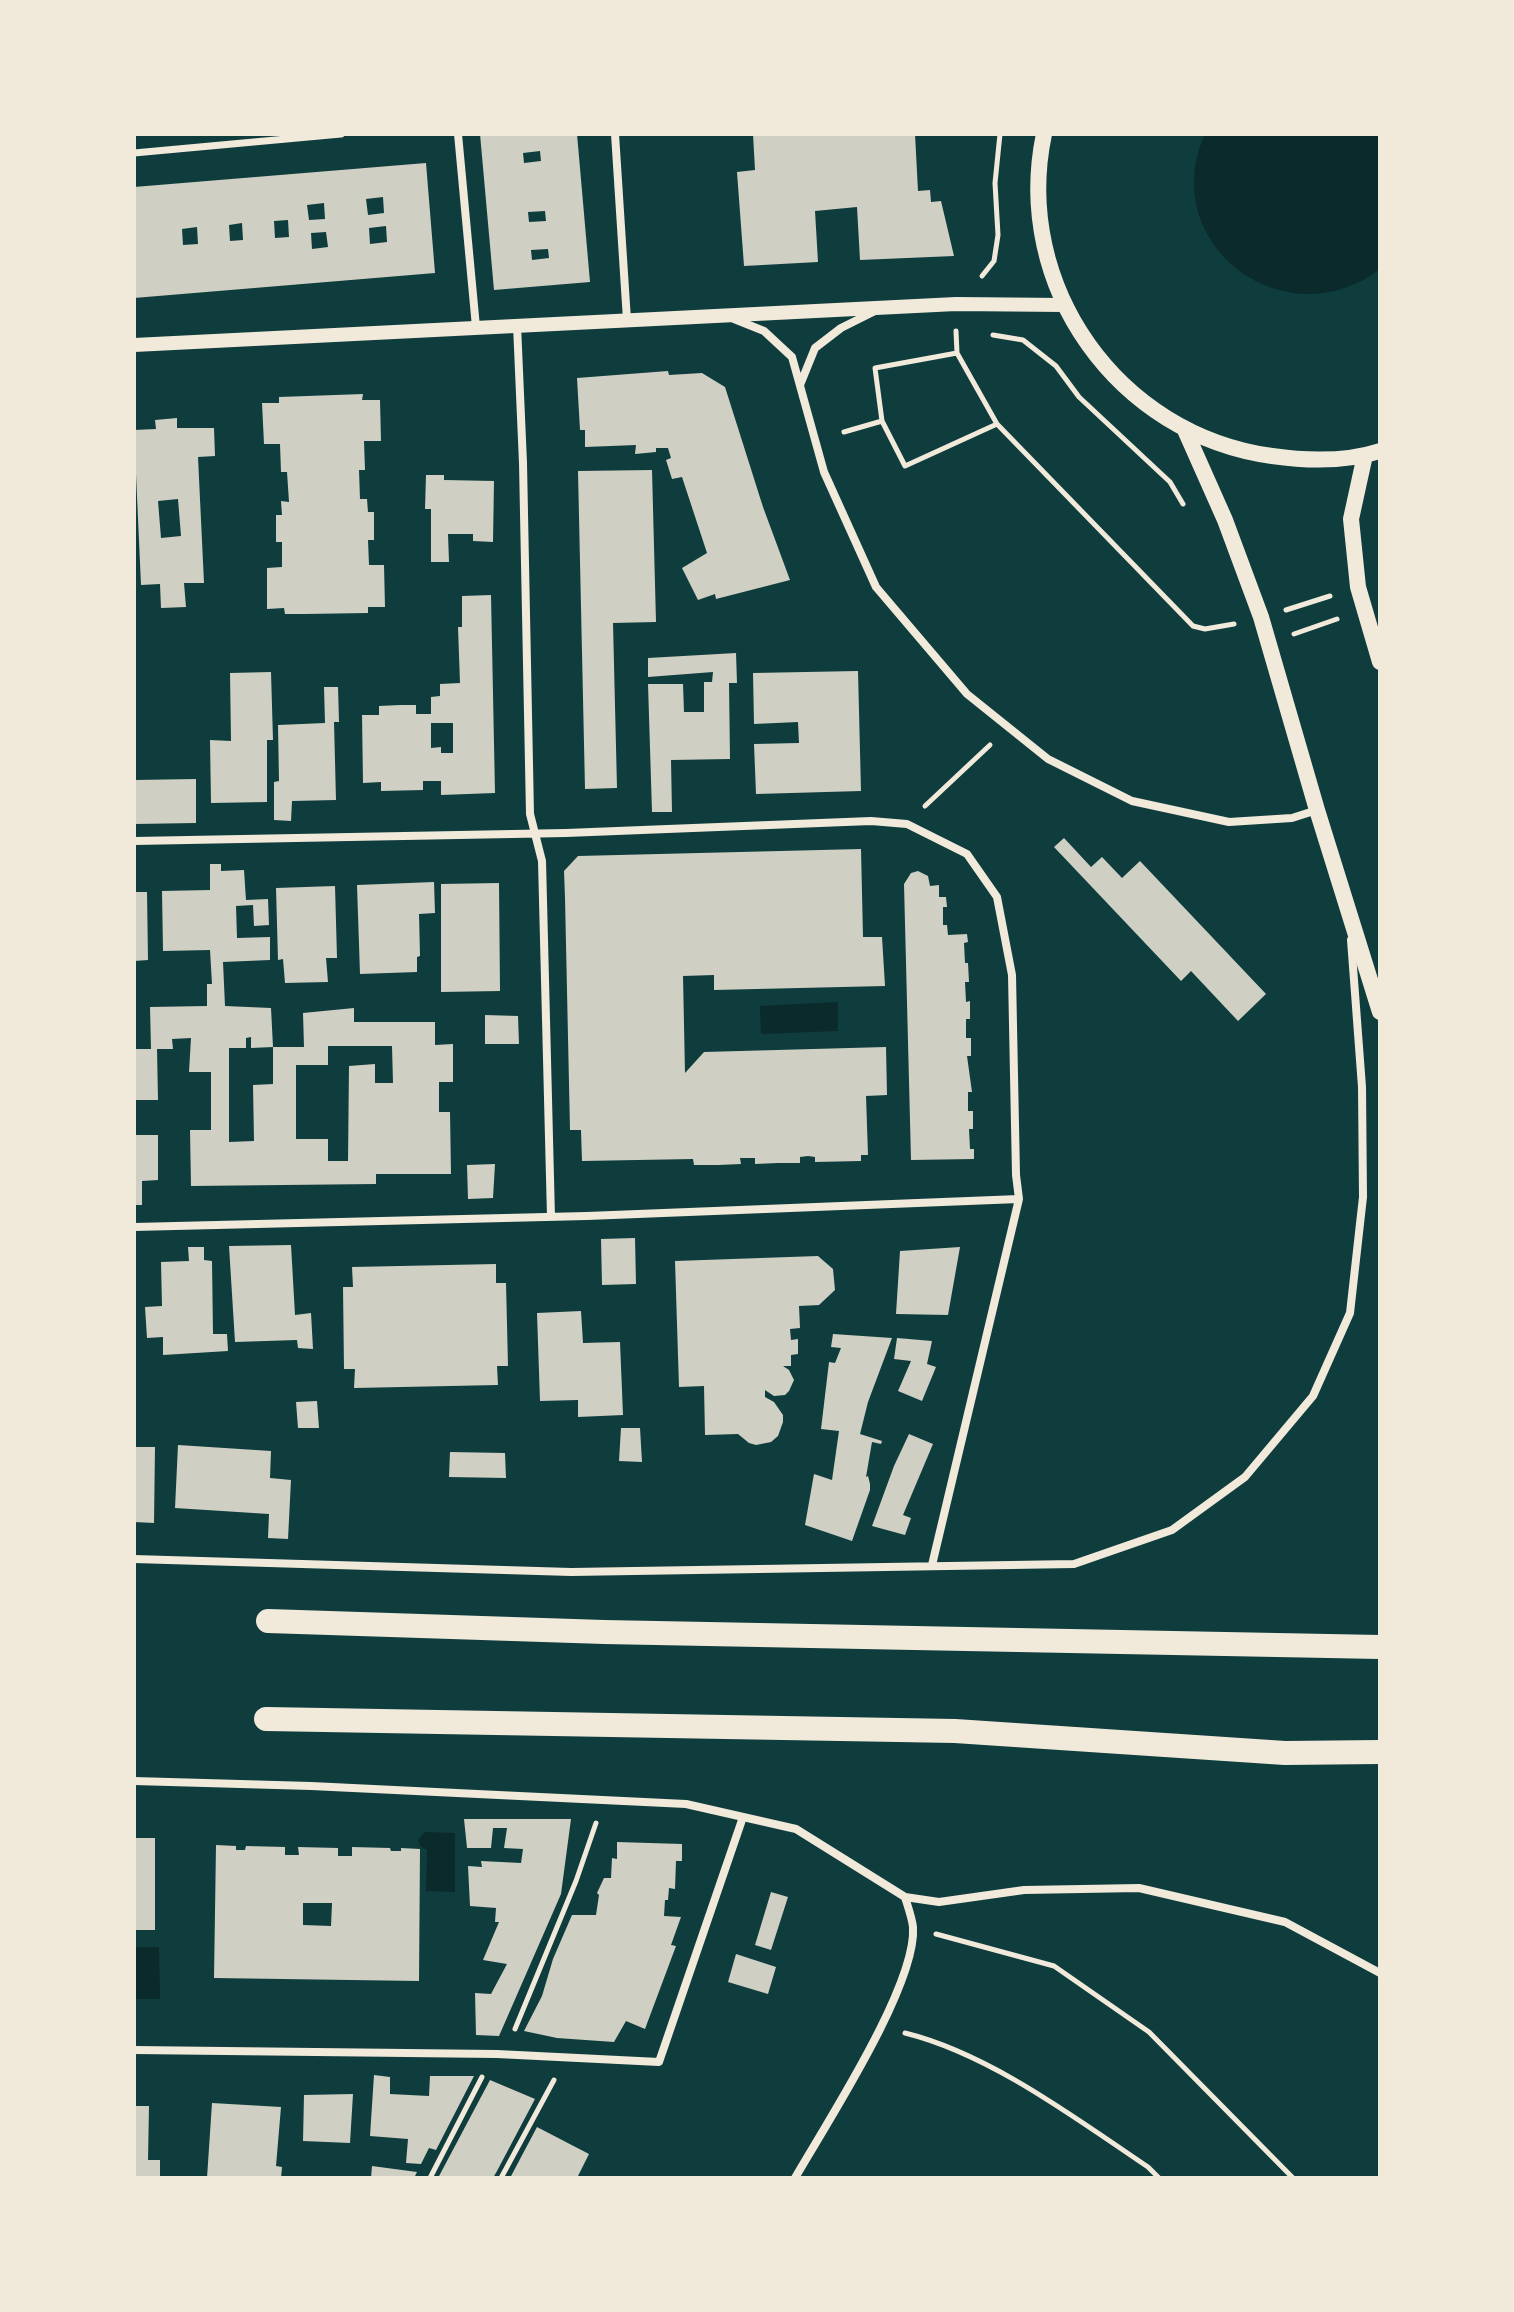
<!DOCTYPE html>
<style>
body{margin:0}
#map{position:relative;width:1514px;height:2312px;overflow:hidden;background:#0f3d3e;font-family:"Exo 2",sans-serif}
canvas{display:block}
.frame{position:absolute;inset:0;border:136px solid #f1e9da;pointer-events:none}
</style>
<div id="map">
<canvas width="1514" height="2312"></canvas>
<div class="frame"></div>
</div>
<script>
const context = document.querySelector('canvas').getContext('2d');
context.lineJoin = 'round';
function paint(path, color) { context.fillStyle = color; context.fill(path, 'evenodd'); }
function stroke(path, color, width, dash) { context.strokeStyle = color; context.lineWidth = width; context.lineCap = dash ? 'butt' : 'round'; context.setLineDash(dash || []); context.stroke(path); }
paint(new Path2D(`
 M 1205,134 L 1380,134 L 1380,269 C 1285,342 1155,243 1205,134 Z
 M 838,1002 L 838,1031 L 761,1034 L 760,1006 Z
 M 425,1832 L 455,1833 L 455,1892 L 426,1891 L 427,1850 L 420,1846 L 418,1840 Z
 M 134,1947 L 159,1947 L 160,1999 L 134,1999 Z`), '#0a2a2b');
paint(new Path2D(`
 M 480,134 L 577,134 L 590,282 L 494,290 ZM 540,151 L 541,161 L 524,163 L 523,153 ZM 545,211 L 546,221 L 529,222 L 528,212 ZM 548,249 L 549,258 L 532,260 L 531,250 Z
 M 753,134 L 915,134 L 918,191 L 930,190 L 931,202 L 941,201 L 954,256 L 860,260 L 857,207 L 815,211 L 818,262 L 744,266 L 737,172 L 755,170 Z
 M 426,163 L 435,273 L 134,298 L 134,187 ZM 383,197 L 384,213 L 368,215 L 366,199 ZM 324,203 L 325,219 L 309,220 L 307,205 ZM 288,220 L 289,237 L 275,238 L 274,221 ZM 242,223 L 243,240 L 230,241 L 229,225 ZM 386,226 L 387,242 L 370,244 L 369,228 ZM 197,227 L 198,244 L 183,245 L 182,229 ZM 326,232 L 328,247 L 312,249 L 311,233 Z
 M 668,371 L 669,375 L 702,373 L 725,387 L 763,507 L 790,580 L 716,599 L 715,594 L 698,600 L 682,568 L 707,553 L 682,477 L 672,479 L 666,460 L 671,458 L 668,448 L 656,448 L 656,452 L 635,454 L 636,445 L 585,447 L 585,430 L 580,430 L 577,378 Z
 M 363,394 L 362,400 L 380,400 L 381,441 L 364,441 L 365,470 L 359,470 L 360,499 L 367,499 L 368,512 L 374,512 L 374,540 L 368,540 L 369,565 L 384,565 L 385,607 L 368,607 L 368,613 L 305,614 L 285,614 L 284,608 L 267,609 L 267,568 L 282,567 L 282,542 L 276,542 L 276,515 L 282,515 L 281,501 L 289,502 L 287,472 L 281,472 L 280,444 L 264,444 L 262,403 L 279,403 L 279,397 Z
 M 177,418 L 177,428 L 214,428 L 215,456 L 198,457 L 204,583 L 184,583 L 186,607 L 161,608 L 160,584 L 141,585 L 134,430 L 156,429 L 155,420 ZM 178,499 L 181,536 L 161,538 L 158,501 Z
 M 652,470 L 656,622 L 613,623 L 617,788 L 585,789 L 578,471 Z
 M 426,475 L 444,475 L 444,480 L 494,481 L 493,542 L 473,541 L 473,534 L 448,534 L 449,562 L 431,562 L 431,509 L 425,509 Z
 M 491,595 L 495,793 L 441,795 L 441,781 L 423,781 L 423,790 L 381,791 L 381,782 L 363,783 L 362,715 L 379,715 L 379,706 L 400,705 L 416,705 L 416,714 L 431,714 L 431,697 L 440,696 L 440,684 L 460,683 L 458,627 L 462,627 L 462,596 ZM 431,723 L 453,723 L 453,753 L 441,753 L 441,747 L 431,748 Z
 M 736,653 L 737,683 L 729,683 L 730,759 L 671,760 L 672,812 L 652,812 L 648,684 L 683,684 L 684,712 L 704,712 L 704,682 L 712,682 L 713,672 L 648,677 L 648,658 Z
 M 858,671 L 861,791 L 756,794 L 754,744 L 799,743 L 798,722 L 754,724 L 753,673 Z
 M 271,672 L 273,740 L 267,740 L 267,802 L 211,803 L 210,740 L 231,741 L 230,673 Z
 M 324,687 L 338,687 L 339,722 L 334,722 L 336,800 L 292,801 L 291,821 L 274,820 L 274,782 L 279,781 L 278,725 L 325,723 Z
 M 196,779 L 196,823 L 134,824 L 134,780 Z
 M 1064,838 L 1091,867 L 1102,857 L 1122,878 L 1140,861 L 1266,994 L 1238,1021 L 1191,971 L 1181,981 L 1054,847 Z
 M 861,849 L 863,937 L 882,937 L 885,986 L 714,990 L 714,975 L 683,976 L 685,1073 L 704,1052 L 886,1047 L 887,1095 L 866,1096 L 868,1155 L 861,1155 L 861,1161 L 815,1162 L 815,1157 L 808,1156 L 800,1157 L 800,1163 L 778,1163 L 755,1164 L 755,1158 L 740,1158 L 741,1164 L 718,1165 L 694,1165 L 693,1159 L 582,1161 L 581,1130 L 570,1130 L 565,898 L 564,871 L 578,856 Z
 M 210,864 L 221,864 L 221,871 L 244,870 L 246,900 L 268,899 L 269,925 L 254,926 L 253,905 L 236,906 L 237,938 L 270,937 L 270,960 L 223,962 L 225,1006 L 271,1008 L 273,1047 L 251,1048 L 251,1037 L 246,1038 L 246,1048 L 229,1048 L 229,1142 L 254,1141 L 253,1085 L 273,1084 L 273,1047 L 304,1047 L 303,1013 L 354,1008 L 354,1022 L 435,1022 L 435,1045 L 453,1044 L 453,1082 L 439,1082 L 439,1112 L 450,1112 L 451,1174 L 376,1174 L 376,1184 L 191,1186 L 190,1130 L 211,1130 L 211,1072 L 189,1072 L 191,1038 L 172,1039 L 173,1049 L 157,1049 L 158,1100 L 134,1100 L 134,1049 L 151,1049 L 150,1007 L 207,1006 L 207,984 L 212,984 L 210,950 L 163,951 L 162,891 L 210,890 ZM 328,1046 L 392,1046 L 393,1083 L 375,1083 L 375,1064 L 349,1066 L 348,1161 L 328,1161 L 328,1139 L 296,1139 L 296,1065 L 328,1065 Z
 M 918,871 L 928,876 L 930,886 L 939,885 L 939,897 L 946,897 L 947,907 L 943,907 L 943,925 L 947,925 L 948,935 L 967,934 L 968,942 L 964,943 L 965,963 L 968,963 L 969,982 L 965,982 L 966,1002 L 970,1001 L 970,1019 L 966,1019 L 966,1038 L 971,1038 L 971,1056 L 967,1056 L 972,1092 L 968,1092 L 968,1111 L 973,1111 L 973,1129 L 969,1129 L 970,1149 L 974,1149 L 974,1159 L 911,1160 L 904,884 L 911,873 Z
 M 434,882 L 435,913 L 419,914 L 420,956 L 417,957 L 417,972 L 360,974 L 357,885 Z
 M 499,883 L 500,991 L 441,992 L 441,884 Z
 M 335,886 L 337,958 L 326,958 L 328,982 L 285,983 L 283,959 L 278,960 L 276,888 Z
 M 134,892 L 147,892 L 148,960 L 134,961 Z
 M 485,1015 L 518,1016 L 519,1044 L 485,1044 Z
 M 134,1135 L 158,1135 L 158,1180 L 142,1181 L 142,1205 L 134,1205 Z
 M 495,1164 L 493,1198 L 468,1199 L 467,1165 Z
 M 635,1238 L 636,1284 L 602,1285 L 601,1239 Z
 M 291,1245 L 295,1315 L 311,1313 L 313,1349 L 298,1348 L 297,1340 L 235,1342 L 229,1246 Z
 M 188,1247 L 204,1247 L 204,1260 L 212,1261 L 213,1334 L 227,1334 L 228,1351 L 163,1355 L 163,1337 L 147,1338 L 145,1307 L 162,1306 L 161,1262 L 189,1261 Z
 M 960,1247 L 948,1315 L 896,1314 L 900,1251 Z
 M 818,1256 L 833,1269 L 835,1290 L 819,1305 L 799,1306 L 800,1328 L 790,1329 L 791,1340 L 798,1339 L 798,1354 L 791,1355 L 791,1366 L 783,1366 L 789,1370 L 794,1380 L 789,1391 L 785,1395 L 774,1396 L 765,1390 L 765,1397 L 774,1402 L 783,1415 L 783,1422 L 778,1436 L 771,1442 L 756,1445 L 749,1443 L 738,1434 L 705,1435 L 704,1386 L 679,1387 L 675,1261 Z
 M 496,1264 L 496,1283 L 506,1283 L 508,1366 L 497,1366 L 498,1385 L 354,1388 L 355,1369 L 344,1369 L 343,1287 L 353,1287 L 352,1267 Z
 M 581,1311 L 583,1343 L 620,1342 L 623,1415 L 578,1417 L 578,1400 L 540,1401 L 537,1313 Z
 M 833,1334 L 892,1338 L 868,1402 L 860,1434 L 882,1441 L 881,1444 L 872,1442 L 866,1477 L 868,1476 L 870,1484 L 870,1490 L 852,1541 L 805,1525 L 814,1474 L 832,1480 L 839,1431 L 821,1429 L 829,1362 L 835,1363 L 841,1348 L 831,1347 Z
 M 897,1338 L 932,1341 L 927,1364 L 936,1367 L 922,1401 L 898,1391 L 911,1361 L 894,1359 Z
 M 317,1401 L 319,1428 L 298,1428 L 296,1402 Z
 M 621,1428 L 640,1428 L 642,1462 L 619,1461 Z
 M 909,1434 L 933,1444 L 903,1515 L 911,1518 L 905,1535 L 872,1526 L 894,1466 Z
 M 178,1445 L 271,1451 L 270,1478 L 291,1480 L 288,1539 L 268,1538 L 269,1514 L 175,1508 Z
 M 134,1447 L 155,1447 L 154,1523 L 134,1522 Z
 M 450,1452 L 505,1453 L 506,1478 L 449,1477 Z
 M 464,1819 L 571,1819 L 561,1894 L 499,2036 L 476,2035 L 475,1993 L 491,1994 L 507,1964 L 483,1960 L 499,1922 L 495,1922 L 496,1908 L 470,1906 L 468,1866 L 482,1867 L 481,1861 L 521,1863 L 523,1849 L 504,1848 L 507,1828 L 493,1828 L 491,1848 L 467,1848 Z
 M 134,1838 L 155,1838 L 155,1930 L 134,1930 Z
 M 617,1842 L 682,1844 L 682,1861 L 676,1861 L 675,1889 L 669,1888 L 668,1900 L 665,1900 L 664,1916 L 681,1917 L 671,1945 L 676,1946 L 645,2029 L 626,2021 L 614,2042 L 557,2038 L 524,2031 L 542,1996 L 553,1959 L 572,1915 L 596,1915 L 599,1895 L 597,1893 L 604,1878 L 611,1878 L 612,1858 L 617,1859 Z
 M 216,1845 L 236,1846 L 236,1850 L 245,1850 L 246,1846 L 285,1847 L 285,1855 L 299,1855 L 298,1847 L 338,1848 L 338,1856 L 352,1856 L 352,1847 L 390,1848 L 391,1851 L 401,1851 L 401,1848 L 420,1849 L 419,1981 L 214,1978 ZM 303,1903 L 332,1903 L 331,1926 L 303,1925 Z
 M 771,1892 L 788,1897 L 771,1950 L 755,1945 Z
 M 736,1954 L 776,1967 L 768,1994 L 728,1982 Z
 M 374,2075 L 390,2077 L 390,2094 L 429,2096 L 430,2076 L 474,2076 L 436,2150 L 429,2148 L 421,2164 L 406,2163 L 408,2139 L 370,2136 Z
 M 490,2080 L 535,2099 L 497,2171 L 493,2178 L 438,2178 Z
 M 353,2094 L 350,2143 L 303,2141 L 304,2095 Z
 M 212,2103 L 281,2107 L 276,2166 L 282,2167 L 281,2178 L 207,2178 Z
 M 134,2106 L 149,2106 L 148,2160 L 160,2160 L 160,2178 L 134,2178 Z
 M 537,2127 L 589,2154 L 577,2178 L 510,2178 Z
 M 372,2166 L 417,2172 L 414,2178 L 371,2178 Z`), '#cfcfc3');
stroke(new Path2D(`
 M 982,276 L 994,261 L 998,235 L 995,183 L 1000,134
 M 956,331 L 957,353
 M 993,335 L 1023,340 L 1056,366 L 1079,397 L 1170,482 L 1183,504
 M 997,424 L 905,466 L 882,421 L 875,368 L 957,353 L 997,424 L 1193,626 L 1205,629 L 1234,624
 M 844,432 L 882,421
 M 1286,610 L 1330,596
 M 1294,634 L 1337,619
 M 925,806 L 990,745
 M 936,1934 L 1054,1966 L 1149,2032 L 1293,2178
 M 515,2029 L 576,1881 L 596,1823
 M 905,2033 C 990,2054 1075,2118 1148,2167 L 1159,2178
 M 430,2178 L 482,2077
 M 501,2178 L 554,2080`), '#f1e9da', 5);
stroke(new Path2D(`
 M 134,153 L 341,134`), '#f1e9da', 7);
stroke(new Path2D(`
 M 458,134 L 476,327
 M 615,134 L 627,320
 M 734,319 L 764,331 L 792,357 L 824,472 L 876,587 L 967,694 L 1048,759 L 1132,801 L 1229,822 L 1292,818 L 1317,810
 M 517,325 L 523,463 L 530,814 L 542,861 L 551,1217
 M 800,385 L 815,348 L 841,328 L 875,311
 M 134,841 L 566,833 L 871,821 L 907,824 L 967,854 L 997,897 L 1012,975 L 1016,1175 L 1019,1199 L 932,1565
 M 134,1227 L 587,1216 L 1019,1199
 M 134,1559 L 571,1572 L 1074,1564 L 1172,1530 L 1245,1477 L 1313,1396 L 1350,1313 L 1363,1197 L 1362,1087 L 1351,940
 M 134,1781 L 311,1786 L 686,1804 L 796,1829 L 905,1897 C 908,1907 912,1918 913,1927 C 917,1985 826,2124 795,2178
 M 905,1897 L 939,1902 L 1024,1890 L 1139,1888 L 1285,1922 L 1380,1973
 M 134,2050 L 497,2054 L 659,2062 L 743,1817`), '#f1e9da', 8);
stroke(new Path2D(`
 M 134,345 L 956,304 L 1064,305`), '#f1e9da', 14);
stroke(new Path2D(`
 M 1044,134 C 1012,286 1118,435 1272,456 C 1307,461 1346,462 1380,451
 M 1185,430 L 1225,520 L 1261,617 L 1317,810 L 1380,1012
 M 1365,455 L 1351,519 L 1358,587 L 1380,662`), '#f1e9da', 16);
stroke(new Path2D(`
 M 268,1621 L 604,1632 L 1380,1647
 M 266,1719 L 955,1731 L 1285,1753 L 1380,1752`), '#f1e9da', 24);
</script>
